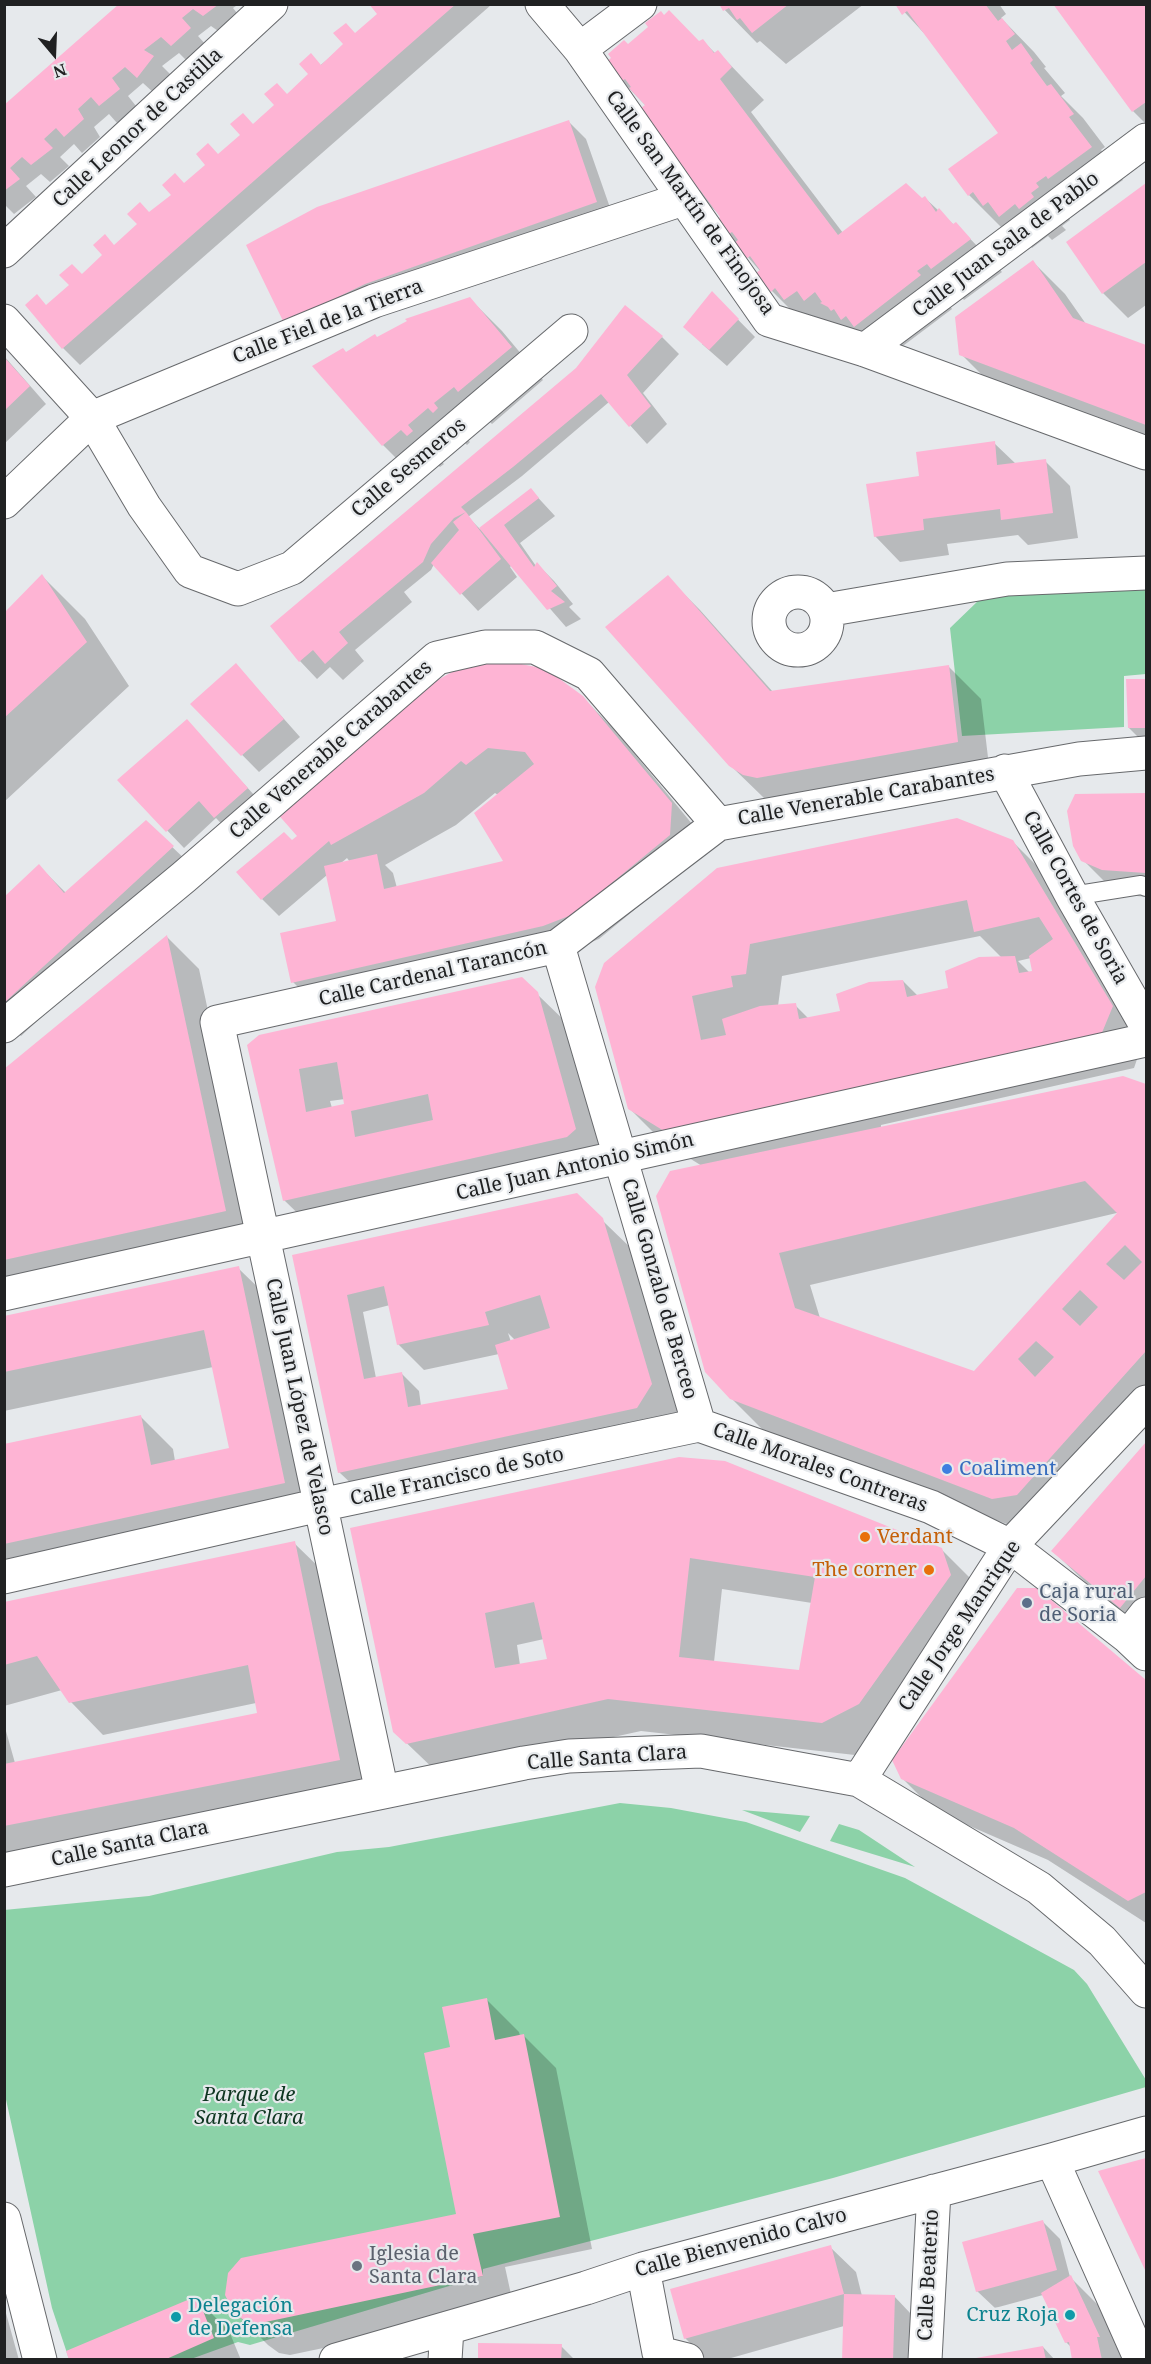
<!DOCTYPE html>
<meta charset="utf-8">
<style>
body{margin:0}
#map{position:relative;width:1151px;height:2364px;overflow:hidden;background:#e6e9ec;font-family:"Noto Serif",serif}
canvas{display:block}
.frame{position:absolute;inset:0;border:6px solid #202122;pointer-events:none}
.north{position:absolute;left:24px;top:24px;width:60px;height:60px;-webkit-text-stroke:4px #e6e9ec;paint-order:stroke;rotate:161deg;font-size:16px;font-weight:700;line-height:24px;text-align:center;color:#202122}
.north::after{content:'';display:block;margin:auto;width:21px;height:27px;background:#202122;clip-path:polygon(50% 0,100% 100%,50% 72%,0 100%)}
</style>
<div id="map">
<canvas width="1151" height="2364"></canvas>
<div class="frame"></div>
<div class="north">N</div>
</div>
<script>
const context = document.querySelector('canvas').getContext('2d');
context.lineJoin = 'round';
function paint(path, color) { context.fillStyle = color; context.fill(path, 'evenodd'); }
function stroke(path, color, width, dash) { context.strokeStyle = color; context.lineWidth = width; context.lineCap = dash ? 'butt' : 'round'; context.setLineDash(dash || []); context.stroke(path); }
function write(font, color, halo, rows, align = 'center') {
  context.font = font + ' "Noto Serif",serif'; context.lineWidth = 4.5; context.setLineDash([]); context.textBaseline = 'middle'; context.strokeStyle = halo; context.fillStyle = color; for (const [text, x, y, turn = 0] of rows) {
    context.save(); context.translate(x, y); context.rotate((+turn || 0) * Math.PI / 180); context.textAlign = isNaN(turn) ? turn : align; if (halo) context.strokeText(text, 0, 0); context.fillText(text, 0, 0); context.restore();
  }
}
paint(new Path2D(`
 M 1146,590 L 1146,674 L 1124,676 L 1124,727 L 962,736 L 950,628 L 979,600 L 1014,594 Z
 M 620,1803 L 671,1808 L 746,1822 L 905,1878 L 1074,1970 L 1087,1984 L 1146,2080 L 1146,2087 L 833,2178 L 483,2269 L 483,2276 L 250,2345 L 238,2342 L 191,2359 L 69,2359 L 52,2308 L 5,2095 L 4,1910 L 149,1896 L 337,1852 L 389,1847 Z
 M 742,1810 L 810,1816 L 800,1832 Z
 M 839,1824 L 859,1830 L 915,1867 L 830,1841 Z`), '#8cd2a8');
paint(new Path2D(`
 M 121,4 L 239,4 L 233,8 L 241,18 L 221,33 L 211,26 L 198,36 L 207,46 L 189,63 L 179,53 L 162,66 L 170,74 L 155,94 L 143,83 L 128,96 L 136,106 L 117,123 L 109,114 L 94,127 L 100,137 L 82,153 L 74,144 L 60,157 L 69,166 L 50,182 L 41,174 L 26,186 L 36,197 L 14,214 L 6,206 L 4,207 L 4,107 Z
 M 371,4 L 491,5 L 80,365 L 63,348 L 46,306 L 379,14 Z
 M 719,4 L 864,4 L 786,64 L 760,41 L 757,43 Z
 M 897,4 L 999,4 L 1006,14 L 1001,18 L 1034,52 L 1046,67 L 1044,68 L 1065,93 L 1061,96 L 1083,118 L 1105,147 L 1101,150 L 1123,180 L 1082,210 L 1079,207 L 1067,216 L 1070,220 L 1062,226 L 1066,230 L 1052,240 L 1048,236 L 1032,248 L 1019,235 L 1016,237 L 1004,225 L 1001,227 L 969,195 L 1000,133 L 933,43 Z
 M 1055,4 L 1146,4 L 1146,124 L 1133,111 Z
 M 703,41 L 716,54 L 718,52 L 764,100 L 751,112 L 843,233 L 925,198 L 954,225 L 956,224 L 1002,272 L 964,300 L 960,295 L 949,304 L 952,309 L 887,358 L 804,323 L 772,291 L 760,271 L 728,234 L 722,217 L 697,193 L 646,106 L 622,81 L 628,46 Z
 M 569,122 L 586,139 L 614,219 L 285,322 Z
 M 1146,185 L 1146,305 L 1128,318 L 1103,293 L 1068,242 Z
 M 1033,262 L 1065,294 L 1086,324 L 1146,346 L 1146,444 L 994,387 L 961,354 Z
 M 712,293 L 755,337 L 727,366 L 702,344 Z
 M 470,299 L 502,331 L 543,380 L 492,424 L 487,419 L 465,437 L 470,442 L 467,445 L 461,439 L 439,459 L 444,464 L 440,467 L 434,461 L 415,477 L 383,445 L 346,353 Z
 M 662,337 L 679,354 L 643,393 L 667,424 L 647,444 L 609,402 L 522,476 L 468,517 L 480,529 L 531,490 L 555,516 L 520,543 L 536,566 L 537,564 L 554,581 L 573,604 L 569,607 L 581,619 L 566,627 L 512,565 L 510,567 L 517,577 L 478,611 L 434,564 L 431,570 L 404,592 L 412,602 L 355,650 L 364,661 L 343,680 L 330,667 L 317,679 L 300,661 L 272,626 Z
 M 4,356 L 46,404 L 4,444 Z
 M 994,443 L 1016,464 L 1045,461 L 1070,486 L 1078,538 L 1028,545 L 1018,535 L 947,544 L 949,555 L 900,562 L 875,536 L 921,477 Z
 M 42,576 L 85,619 L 129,686 L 4,802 L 4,615 Z
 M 667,577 L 700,610 L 773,692 L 949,667 L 981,699 L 990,774 L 777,807 L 764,798 L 730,765 Z
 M 236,665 L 300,737 L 259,772 L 192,704 Z
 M 1146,680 L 1146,745 L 1129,728 L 1127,681 Z
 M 582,697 L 615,730 L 697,830 L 695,860 L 599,939 L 569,951 L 310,999 L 293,982 L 338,922 L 327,875 L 279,916 L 262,899 L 292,842 ZM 495,793 L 498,795 L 505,862 L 397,888 L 393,873 L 385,865 L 456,825 ZM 347,858 L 350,862 L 340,864 Z
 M 187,721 L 264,806 L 232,835 L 216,818 L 184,848 L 119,780 Z
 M 1146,795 L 1146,897 L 1128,895 L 1109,886 L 1083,860 L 1076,796 Z
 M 146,822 L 190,864 L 116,948 L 21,1036 L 4,1020 L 4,899 L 39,866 L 66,893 Z
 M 1012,841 L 1045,874 L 1144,1039 L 1134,1068 L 881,1125 L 881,1128 L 1123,1077 L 1146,1086 L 1146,1419 L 1025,1531 L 765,1432 L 731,1398 L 702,1166 L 662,1141 L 629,1108 L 596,987 ZM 980,936 L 1002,958 L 950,989 L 918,996 L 903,981 L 842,1012 L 809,1019 L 795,1005 L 778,1006 L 782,976 ZM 1031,958 L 1034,972 L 1030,973 L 1018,961 ZM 1121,1212 L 975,1373 L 820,1318 L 810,1285 Z
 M 167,937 L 199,969 L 258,1243 L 4,1299 L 4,1071 Z
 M 537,994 L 571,1027 L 608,1162 L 317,1232 L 284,1200 L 249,1046 ZM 345,1099 L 346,1106 L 332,1108 L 330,1101 Z
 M 576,1195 L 635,1252 L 684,1417 L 357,1489 L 339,1472 L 294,1256 ZM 390,1305 L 398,1344 L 424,1370 L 499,1354 L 511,1394 L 421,1406 L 419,1391 L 401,1373 L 376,1378 L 363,1312 ZM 508,1333 L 515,1340 L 511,1342 Z
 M 238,1268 L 271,1300 L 316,1515 L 4,1583 L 4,1445 L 140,1416 L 173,1449 L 175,1461 L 231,1449 L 213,1367 L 4,1411 L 4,1318 Z
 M 1146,1444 L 1146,1634 L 1086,1583 L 1053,1551 Z
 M 351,1529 L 941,1549 L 974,1582 L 855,1755 L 641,1731 L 440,1775 L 394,1731 ZM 722,1589 L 812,1603 L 800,1672 L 714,1662 ZM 544,1639 L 549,1660 L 520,1665 L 517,1645 Z
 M 294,1543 L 327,1575 L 372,1792 L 4,1865 L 4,1724 L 15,1763 L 258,1715 L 256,1703 L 103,1735 L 71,1702 L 62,1690 L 4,1706 L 4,1603 Z
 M 1036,1590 L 1146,1682 L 1146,1923 L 1048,1860 L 935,1811 L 902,1778 Z
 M 487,2000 L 519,2032 L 520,2036 L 524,2036 L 556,2068 L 592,2249 L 505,2267 L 514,2308 L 290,2355 L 279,2353 L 268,2345 L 235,2312 L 458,2215 L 452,2048 Z
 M 1146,2160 L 1146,2269 L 1100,2172 Z
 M 1043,2222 L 1060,2239 L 1070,2277 L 1103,2310 L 1127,2360 L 1073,2360 L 1072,2348 L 1066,2342 L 1043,2295 L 995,2308 L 977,2291 Z
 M 830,2247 L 856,2272 L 862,2296 L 894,2296 L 911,2314 L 910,2360 L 843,2360 L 844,2326 L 724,2360 L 707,2360 L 685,2338 Z
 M 196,2298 L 229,2331 L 241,2360 L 71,2360 Z
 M 4,2306 L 19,2360 L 4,2360 Z
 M 561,2346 L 575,2360 L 479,2360 Z
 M 1043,2347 L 1055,2360 L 978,2360 Z`), '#0003');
paint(new Path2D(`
 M 119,4 L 219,4 L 203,16 L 193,9 L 182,18 L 191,28 L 171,46 L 161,37 L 144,50 L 154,56 L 137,78 L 125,67 L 112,78 L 120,89 L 99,106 L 91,97 L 78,109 L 84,119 L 64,137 L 56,128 L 44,139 L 53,148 L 31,165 L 22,157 L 10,168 L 20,179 L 4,191 L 4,105 Z
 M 369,4 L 456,4 L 62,349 L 25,305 L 37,294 L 46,305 L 69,285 L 59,275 L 72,264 L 82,274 L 102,255 L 93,245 L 105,234 L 114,245 L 137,224 L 127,214 L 140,202 L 149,212 L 171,195 L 162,185 L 175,173 L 184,183 L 205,165 L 196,154 L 208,143 L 218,154 L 240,135 L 230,124 L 243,113 L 253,124 L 274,105 L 264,94 L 277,83 L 287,94 L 308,74 L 299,64 L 311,53 L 321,65 L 343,44 L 333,33 L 346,23 L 355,33 L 377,14 Z
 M 719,4 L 789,4 L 752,33 L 740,18 L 737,20 L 729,8 L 723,11 Z
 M 895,4 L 985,4 L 998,21 L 1002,18 L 1015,34 L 1006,41 L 1012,50 L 1021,43 L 1033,60 L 1030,63 L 1047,86 L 1051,84 L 1074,114 L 1069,117 L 1092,147 L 1048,179 L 1046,176 L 1036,183 L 1039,187 L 1031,193 L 1034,197 L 1019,209 L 1015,204 L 999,217 L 988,202 L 983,206 L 973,192 L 968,196 L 948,169 L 998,133 L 907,11 L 902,15 Z
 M 1053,4 L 1146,4 L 1146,102 L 1132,112 Z
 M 669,10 L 699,41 L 703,39 L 714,53 L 718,50 L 732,67 L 720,79 L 838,235 L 906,183 L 922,198 L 925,196 L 936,212 L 939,208 L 953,224 L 956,222 L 971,239 L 931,269 L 927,264 L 917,271 L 921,275 L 854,327 L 846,316 L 841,320 L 834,309 L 831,311 L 828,307 L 820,303 L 822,302 L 815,292 L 804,301 L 797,291 L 784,300 L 775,288 L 771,292 L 756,273 L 760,270 L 750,256 L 746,259 L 734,243 L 738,240 L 732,232 L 727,235 L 716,220 L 720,217 L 700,190 L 696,194 L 684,179 L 689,176 L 683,166 L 678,170 L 636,112 L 645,105 L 629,88 L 631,87 L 625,79 L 621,82 L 606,62 L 611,58 L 608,54 L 624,40 L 628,44 L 648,27 L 645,23 L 661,11 L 664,15 Z
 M 569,120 L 597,202 L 365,284 L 284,323 L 246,245 L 317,207 Z
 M 1146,183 L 1146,262 L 1102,294 L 1066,242 Z
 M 1033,260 L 1073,318 L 1146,345 L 1146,425 L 959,355 L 955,317 Z
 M 712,291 L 739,319 L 709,350 L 683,327 Z
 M 470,297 L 512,347 L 458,392 L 454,387 L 434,403 L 438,408 L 433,413 L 428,408 L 408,425 L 413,431 L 407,436 L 401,430 L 382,446 L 312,366 L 343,348 L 346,352 L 375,334 L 377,337 L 407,321 L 405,319 Z
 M 625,305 L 663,336 L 627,375 L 651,406 L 629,427 L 601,394 L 513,467 L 461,507 L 466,512 L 501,559 L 460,595 L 431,563 L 459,530 L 453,522 L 466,512 L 454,518 L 431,544 L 423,562 L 339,632 L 348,643 L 325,664 L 313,650 L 299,662 L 270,626 L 576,368 Z
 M 4,357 L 30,386 L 4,411 Z
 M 995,441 L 997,465 L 1046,459 L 1053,513 L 1001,520 L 1000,509 L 923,519 L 924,530 L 874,537 L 866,484 L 919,476 L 916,452 Z
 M 531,488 L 539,498 L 504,525 L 534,567 L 537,562 L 557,586 L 551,591 L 565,602 L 547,610 L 479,528 Z
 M 42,574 L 87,642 L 4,718 L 4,613 Z
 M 668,575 L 770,691 L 949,665 L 958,742 L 757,778 L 743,775 L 729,766 L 605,627 Z
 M 501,660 L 546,669 L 583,696 L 672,803 L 670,835 L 574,914 L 543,926 L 291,983 L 280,933 L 336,921 L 324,866 L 377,854 L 384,889 L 503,861 L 474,813 L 534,764 L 525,752 L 488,748 L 466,765 L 461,761 L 424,793 L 331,845 L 329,841 L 261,900 L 236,872 L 284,832 L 292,840 L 297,836 L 275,811 L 422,689 L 452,672 L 476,664 Z
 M 236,663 L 284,719 L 241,756 L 190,704 Z
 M 1126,679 L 1146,679 L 1146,728 L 1128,728 Z
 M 187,719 L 248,788 L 214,818 L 199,801 L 166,832 L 117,780 Z
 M 1146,793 L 1146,873 L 1102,870 L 1081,861 L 1073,846 L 1067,811 L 1075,794 Z
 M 957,818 L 1013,840 L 1113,1006 L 1101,1035 L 669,1134 L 628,1109 L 595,987 L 604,963 L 717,868 ZM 967,900 L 974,932 L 1039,917 L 1053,939 L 1029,956 L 1032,971 L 1019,973 L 1015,956 L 979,957 L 945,971 L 948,988 L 907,997 L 903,980 L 869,982 L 836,994 L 840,1011 L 799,1019 L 796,1003 L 760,1006 L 722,1019 L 726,1035 L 701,1040 L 692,996 L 733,987 L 731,976 L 746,974 L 750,944 Z
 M 146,820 L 174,846 L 4,1003 L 4,897 L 39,864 L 64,893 Z
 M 167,935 L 226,1211 L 4,1260 L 4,1069 Z
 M 522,977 L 538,992 L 576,1129 L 567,1137 L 283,1201 L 247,1045 L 259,1035 ZM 337,1062 L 344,1104 L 306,1112 L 299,1069 ZM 428,1094 L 433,1120 L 355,1137 L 351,1111 Z
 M 1123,1076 L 1146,1084 L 1146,1351 L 1017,1495 L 992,1499 L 730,1399 L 705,1372 L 656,1196 L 670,1171 ZM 1085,1181 L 1117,1213 L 974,1371 L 795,1308 L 779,1253 ZM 1125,1245 L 1142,1262 L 1124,1280 L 1106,1264 ZM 1080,1290 L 1098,1307 L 1080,1326 L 1062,1309 ZM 1036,1341 L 1054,1357 L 1035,1377 L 1018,1359 Z
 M 577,1193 L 603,1218 L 652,1384 L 637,1408 L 338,1473 L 292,1255 ZM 384,1286 L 397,1345 L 489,1325 L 485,1312 L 540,1295 L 550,1328 L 495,1345 L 508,1389 L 408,1407 L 402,1372 L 364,1379 L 347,1295 Z
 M 239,1266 L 285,1483 L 4,1544 L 4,1444 L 141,1415 L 151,1465 L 229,1448 L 204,1330 L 4,1372 L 4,1316 Z
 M 1146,1442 L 1146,1576 L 1120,1608 L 1051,1551 Z
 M 679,1457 L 725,1461 L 942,1548 L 951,1575 L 859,1704 L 822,1723 L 608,1699 L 406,1744 L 393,1732 L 350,1528 ZM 690,1558 L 815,1577 L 799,1670 L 679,1657 ZM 534,1602 L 547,1659 L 495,1668 L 485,1613 Z
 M 295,1541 L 340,1760 L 4,1826 L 4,1764 L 257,1713 L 248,1665 L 69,1703 L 37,1656 L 4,1665 L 4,1602 Z
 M 1017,1588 L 1037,1588 L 1146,1680 L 1146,1892 L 1128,1901 L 1014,1828 L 901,1779 L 892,1760 Z
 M 487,1998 L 495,2040 L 524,2034 L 560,2217 L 473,2234 L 483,2276 L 256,2324 L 245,2321 L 234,2313 L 225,2295 L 228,2273 L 241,2258 L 456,2214 L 424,2053 L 450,2047 L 442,2007 Z
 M 1146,2158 L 1146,2272 L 1098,2171 Z
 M 1043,2220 L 1057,2270 L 976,2292 L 962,2242 Z
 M 831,2245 L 844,2294 L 895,2295 L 893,2360 L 842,2360 L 844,2294 L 684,2339 L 670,2289 Z
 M 1071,2275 L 1100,2337 L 1097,2337 L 1102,2360 L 1072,2360 L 1069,2342 L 1065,2343 L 1041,2293 Z
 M 197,2296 L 214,2338 L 164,2360 L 69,2360 L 66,2351 Z
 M 478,2343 L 562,2344 L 561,2360 L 478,2360 Z
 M 1043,2346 L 1046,2360 L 976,2360 L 976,2358 Z`), '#feb4d4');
const lane = new Path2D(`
 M 1072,896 L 1141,885 L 1146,887`);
const street = new Path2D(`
 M 542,4 L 580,49 L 769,320 L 865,350 L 1146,453
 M 580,49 L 640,4
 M 4,251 L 271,4
 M 4,321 L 92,418 L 144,506 L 190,571 L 238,589 L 292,568 L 571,331
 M 865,350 L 1146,140
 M 4,502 L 92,418 L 374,301 L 683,199
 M769 621a29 29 0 1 1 58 0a29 29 0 1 1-58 0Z
 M 826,610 L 1007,579 L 1146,573
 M 1005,771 L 1072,896 L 1146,1025
 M 558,946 L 699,1425
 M 4,1026 L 184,877 L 437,658 L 485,647 L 535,647 L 589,674 L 718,824
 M 4,1294 L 1146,1040
 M 699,1425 L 931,1507 L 1010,1546 L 1128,1637 L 1146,1654
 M 4,1577 L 320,1505 L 699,1425
 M 1128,1637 L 1146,1614
 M 859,1780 L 1010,1546 L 1146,1402
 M 382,1792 L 217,1022 L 558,946 L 718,824 L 1079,759 L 1146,753
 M 4,1870 L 524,1763 L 569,1756 L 701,1751 L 859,1780 L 1039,1888 L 1102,1941 L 1146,1991
 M 1052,2160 L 1141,2360
 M 4,2219 L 40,2360
 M 643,2269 L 659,2353 L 687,2360
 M 336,2360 L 586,2288 L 643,2269 L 1052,2160 L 1146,2133
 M 445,2360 L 447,2328
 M 925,2360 L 934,2191`);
stroke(lane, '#67696c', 20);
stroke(street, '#67696c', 35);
stroke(lane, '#fff', 18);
stroke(street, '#fff', 33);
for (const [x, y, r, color] of [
 [947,1469,6,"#3f7fe0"],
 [865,1537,6,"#e8710a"],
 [929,1570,6,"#e8710a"],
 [1027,1603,6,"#5c6f8a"],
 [357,2266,6,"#6b7280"],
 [1070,2315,6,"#0f9aa8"],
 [176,2317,6,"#0f9aa8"]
]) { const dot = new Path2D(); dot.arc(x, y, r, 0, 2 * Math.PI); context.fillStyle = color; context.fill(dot); stroke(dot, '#e6e9ec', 2); }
write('20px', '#202122', '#e6e9ec', [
 ["Calle Leonor de Castilla",138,128,-43],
 ["Calle San Martín de Finojosa",690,203,54],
 ["Calle Juan Sala de Pablo",1006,245,-37],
 ["Calle Fiel de la Tierra",328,322,-21],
 ["Calle Sesmeros",409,468,-40],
 ["Calle Venerable Carabantes",331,750,-41],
 ["Calle Venerable Carabantes",866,797,-10],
 ["Calle Cortes de Soria",1075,898,61],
 ["Calle Cardenal Tarancón",433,974,-13],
 ["Calle Juan Antonio Simón",575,1167,-13],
 ["Calle Gonzalo de Berceo",659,1289,74],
 ["Calle Juan López de Velasco",299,1407,78],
 ["Calle Morales Contreras",820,1468,20],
 ["Calle Francisco de Soto",457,1477,-12],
 ["Calle Jorge Manrique",960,1626,-56],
 ["Calle Santa Clara",607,1758,-4],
 ["Calle Santa Clara",130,1844,-12],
 ["Calle Bienvenido Calvo",741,2243,-15],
 ["Calle Beaterio",929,2275,-87]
]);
write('20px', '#366cbe', '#e6e9ec', [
 ["Coaliment",959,1469]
], 'left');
write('20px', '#c56008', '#e6e9ec', [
 ["Verdant",877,1537],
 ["The corner",917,1570,"right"]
], 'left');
write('20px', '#4e5e75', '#e6e9ec', [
 ["Caja rural",1039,1592],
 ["de Soria",1039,1615]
], 'left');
write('italic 20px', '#0e3621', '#e6e9ec', [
 ["Parque de",249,2095],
 ["Santa Clara",249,2118]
]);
write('20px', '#5b616d', '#e6e9ec', [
 ["Iglesia de",369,2254],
 ["Santa Clara",369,2277]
], 'left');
write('20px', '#0d838f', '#e6e9ec', [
 ["Delegación",188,2306],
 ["de Defensa",188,2329],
 ["Cruz Roja",1058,2315,"right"]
], 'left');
</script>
